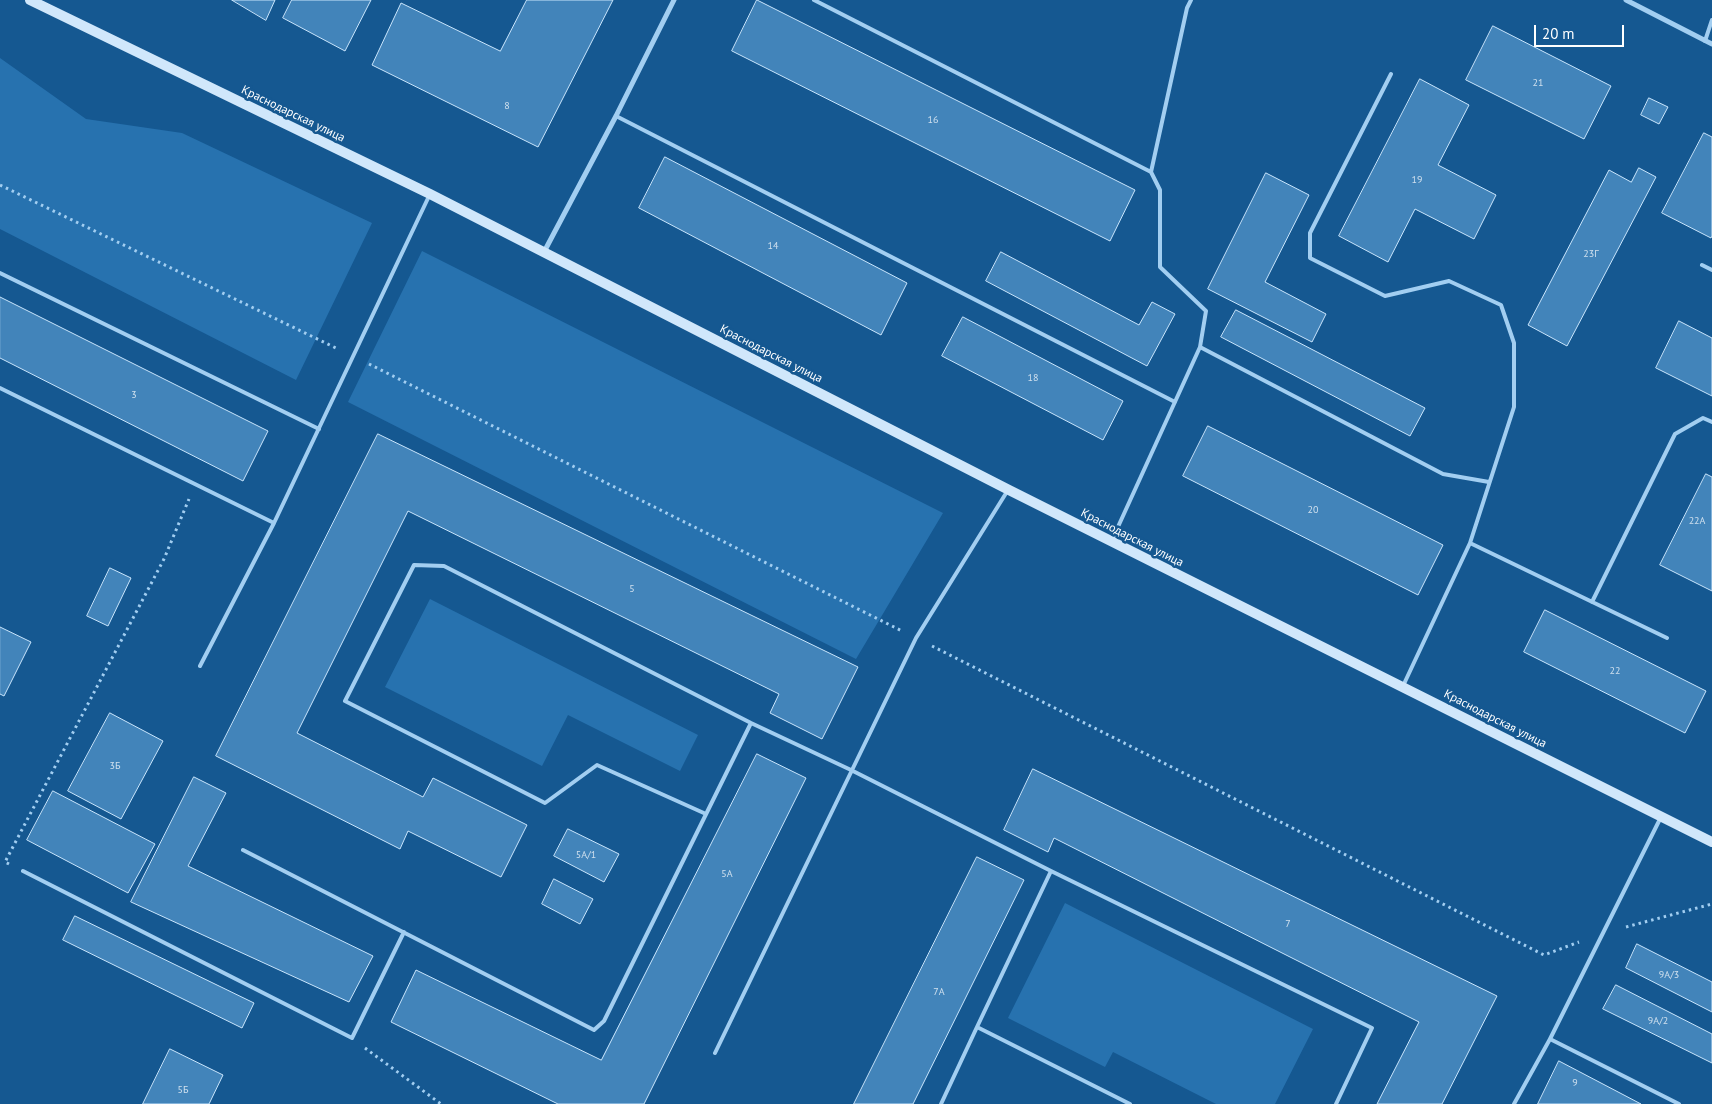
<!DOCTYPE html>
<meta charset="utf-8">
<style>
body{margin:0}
#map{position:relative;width:1712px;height:1104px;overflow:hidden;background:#155891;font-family:"PT Sans",sans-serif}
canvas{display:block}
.scale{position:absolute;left:1534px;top:25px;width:90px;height:22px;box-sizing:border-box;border:2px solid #fff;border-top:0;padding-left:6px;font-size:15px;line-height:18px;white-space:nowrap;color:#fff;-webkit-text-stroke:4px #155891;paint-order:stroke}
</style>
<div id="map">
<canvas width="1712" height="1104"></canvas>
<div class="scale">20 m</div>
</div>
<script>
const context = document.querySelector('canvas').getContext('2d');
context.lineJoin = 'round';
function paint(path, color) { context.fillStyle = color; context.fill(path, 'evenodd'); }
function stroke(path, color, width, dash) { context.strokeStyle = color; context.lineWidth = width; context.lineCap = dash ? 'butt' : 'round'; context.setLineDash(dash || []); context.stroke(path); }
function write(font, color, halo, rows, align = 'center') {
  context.font = font + ' "PT Sans",sans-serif'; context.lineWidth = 5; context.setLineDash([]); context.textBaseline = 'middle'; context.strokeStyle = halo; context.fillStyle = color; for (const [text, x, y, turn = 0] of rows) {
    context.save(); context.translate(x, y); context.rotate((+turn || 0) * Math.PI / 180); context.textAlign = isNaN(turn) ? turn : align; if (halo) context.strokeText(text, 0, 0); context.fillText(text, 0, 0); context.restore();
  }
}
paint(new Path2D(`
 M 0,58 L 86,119 L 182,133 L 372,223 L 296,380 L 0,229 Z
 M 422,251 L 943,513 L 856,659 L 348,402 Z
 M 430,599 L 698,735 L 680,771 L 568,715 L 542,766 L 385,687 Z
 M 1065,903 L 1313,1029 L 1275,1104 L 1216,1104 L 1113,1052 L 1105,1067 L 1008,1018 Z`), '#2772af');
const building = new Path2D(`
 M 232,0 L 275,0 L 266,20 Z
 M 292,0 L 371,0 L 345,51 L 283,18 Z
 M 527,0 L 613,0 L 538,147 L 372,65 L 401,3 L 500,51 Z
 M 757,0 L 1135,190 L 1110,241 L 732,51 Z
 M 1493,26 L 1611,86 L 1584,139 L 1466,80 Z
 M 1420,79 L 1469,105 L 1438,165 L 1496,195 L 1474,239 L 1415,209 L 1388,262 L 1339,236 Z
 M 1649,98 L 1668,107 L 1659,124 L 1641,115 Z
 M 1704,133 L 1712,137 L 1712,236 L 1711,238 L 1662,213 Z
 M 665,157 L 907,283 L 881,335 L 639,208 Z
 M 1639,168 L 1656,177 L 1567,346 L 1528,325 L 1609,170 L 1631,182 Z
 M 1266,173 L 1309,195 L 1265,282 L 1326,314 L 1312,342 L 1208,289 Z
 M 1001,252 L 1139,325 L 1152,302 L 1175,314 L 1147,366 L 986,281 Z
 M 0,297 L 268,431 L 243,481 L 0,358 Z
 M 1236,310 L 1425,408 L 1410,436 L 1221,337 Z
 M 963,317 L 1123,401 L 1103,440 L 942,356 Z
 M 1679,321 L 1712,338 L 1712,396 L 1656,368 Z
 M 1208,426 L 1443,545 L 1418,595 L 1183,476 Z
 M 378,434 L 858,667 L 822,739 L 770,713 L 779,694 L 408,511 L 297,733 L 423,797 L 433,778 L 527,825 L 501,877 L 408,831 L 400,849 L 216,756 Z
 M 1706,474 L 1712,477 L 1712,591 L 1660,565 Z
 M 110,568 L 131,578 L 108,626 L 87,616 Z
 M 1545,610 L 1706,691 L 1685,733 L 1524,652 Z
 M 0,627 L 31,642 L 4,696 L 0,694 Z
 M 110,713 L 163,741 L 121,819 L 68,791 Z
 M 757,754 L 806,778 L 644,1104 L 558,1104 L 391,1022 L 416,970 L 601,1060 Z
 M 1033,769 L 1497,996 L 1442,1104 L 1377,1104 L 1419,1022 L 1054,838 L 1048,852 L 1004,830 Z
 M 194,777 L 226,793 L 188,866 L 373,956 L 349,1002 L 131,902 Z
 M 53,791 L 155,844 L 128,893 L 27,840 Z
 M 568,829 L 619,854 L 604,882 L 554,856 Z
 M 977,857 L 1024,880 L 913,1104 L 854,1104 Z
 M 554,879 L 593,899 L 580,924 L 542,904 Z
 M 75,916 L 254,1003 L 242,1028 L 63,940 Z
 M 1637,944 L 1712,982 L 1712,1012 L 1626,968 Z
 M 1616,985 L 1712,1034 L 1712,1063 L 1603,1009 Z
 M 170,1049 L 223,1075 L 209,1104 L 143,1104 Z
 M 1559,1061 L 1641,1104 L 1538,1104 Z`);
paint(building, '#4284ba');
stroke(building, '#c9e5fc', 1);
stroke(new Path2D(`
 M 0,185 L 338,349
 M 369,364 L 902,631
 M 932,646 L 1544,955 L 1579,942
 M 9,864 L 5,862 L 164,559 L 189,499
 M 1626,927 L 1712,904
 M 365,1048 L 441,1104`), '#a2cef1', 3, [2.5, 4]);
stroke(new Path2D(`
 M 814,0 L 1151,172 L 1160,190 L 1160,267 L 1206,311 L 1200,347 L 1112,540
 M 1705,41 L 1712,20
 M 1391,74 L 1310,233 L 1310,258 L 1385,296 L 1449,281 L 1501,305 L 1514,343 L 1514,407 L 1470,543 L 1403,686
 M 616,116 L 1175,402
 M 1151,172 L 1187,8 L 1191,0
 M 1702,265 L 1712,270
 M 0,273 L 319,429
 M 1200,347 L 1443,474 L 1489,482
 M 0,388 L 274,523 L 430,194
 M 1470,543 L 1667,638
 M 1592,602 L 1675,434 L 1703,418 L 1712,422
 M 200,666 L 274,523
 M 706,814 L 597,765 L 545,803 L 345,701 L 414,565 L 444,566 L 751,723 L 851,770 L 1051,871 L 1372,1028 L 1336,1104
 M 243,850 L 594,1030 L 604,1021 L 751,723
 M 23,871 L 352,1038 L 404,932
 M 1051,871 L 977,1027 L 1130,1104
 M 1550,1039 L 1679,1104
 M 715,1053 L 916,638 L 1008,490
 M 941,1104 L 977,1027
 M 1514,1104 L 1550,1039 L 1661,817`), '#a2cef1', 4);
stroke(new Path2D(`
 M 1626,0 L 1712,44
 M 544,252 L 616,116 L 674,0`), '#a2cef1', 5);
stroke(new Path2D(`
 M 30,0 L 430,194 L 1009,490 L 1712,842`), '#d0e7fb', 10);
write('10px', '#d0e0ee', null, [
 ["21",1538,83],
 ["8",507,106],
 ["16",933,120],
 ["19",1417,180],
 ["14",773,246],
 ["23Г",1591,254],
 ["18",1033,378],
 ["3",134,395],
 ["20",1313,510],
 ["22А",1697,521],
 ["5",632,589],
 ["22",1615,671],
 ["3Б",115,766],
 ["5А/1",586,855],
 ["5А",727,874],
 ["7",1288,924],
 ["9А/3",1669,975],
 ["7А",939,992],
 ["9А/2",1658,1021],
 ["9",1575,1083],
 ["5Б",183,1090]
]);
write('12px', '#fff', '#155891', [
 ["Краснодарская улица",293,114,26],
 ["Краснодарская улица",771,354,27],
 ["Краснодарская улица",1132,538,27],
 ["Краснодарская улица",1495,719,27]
]);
</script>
